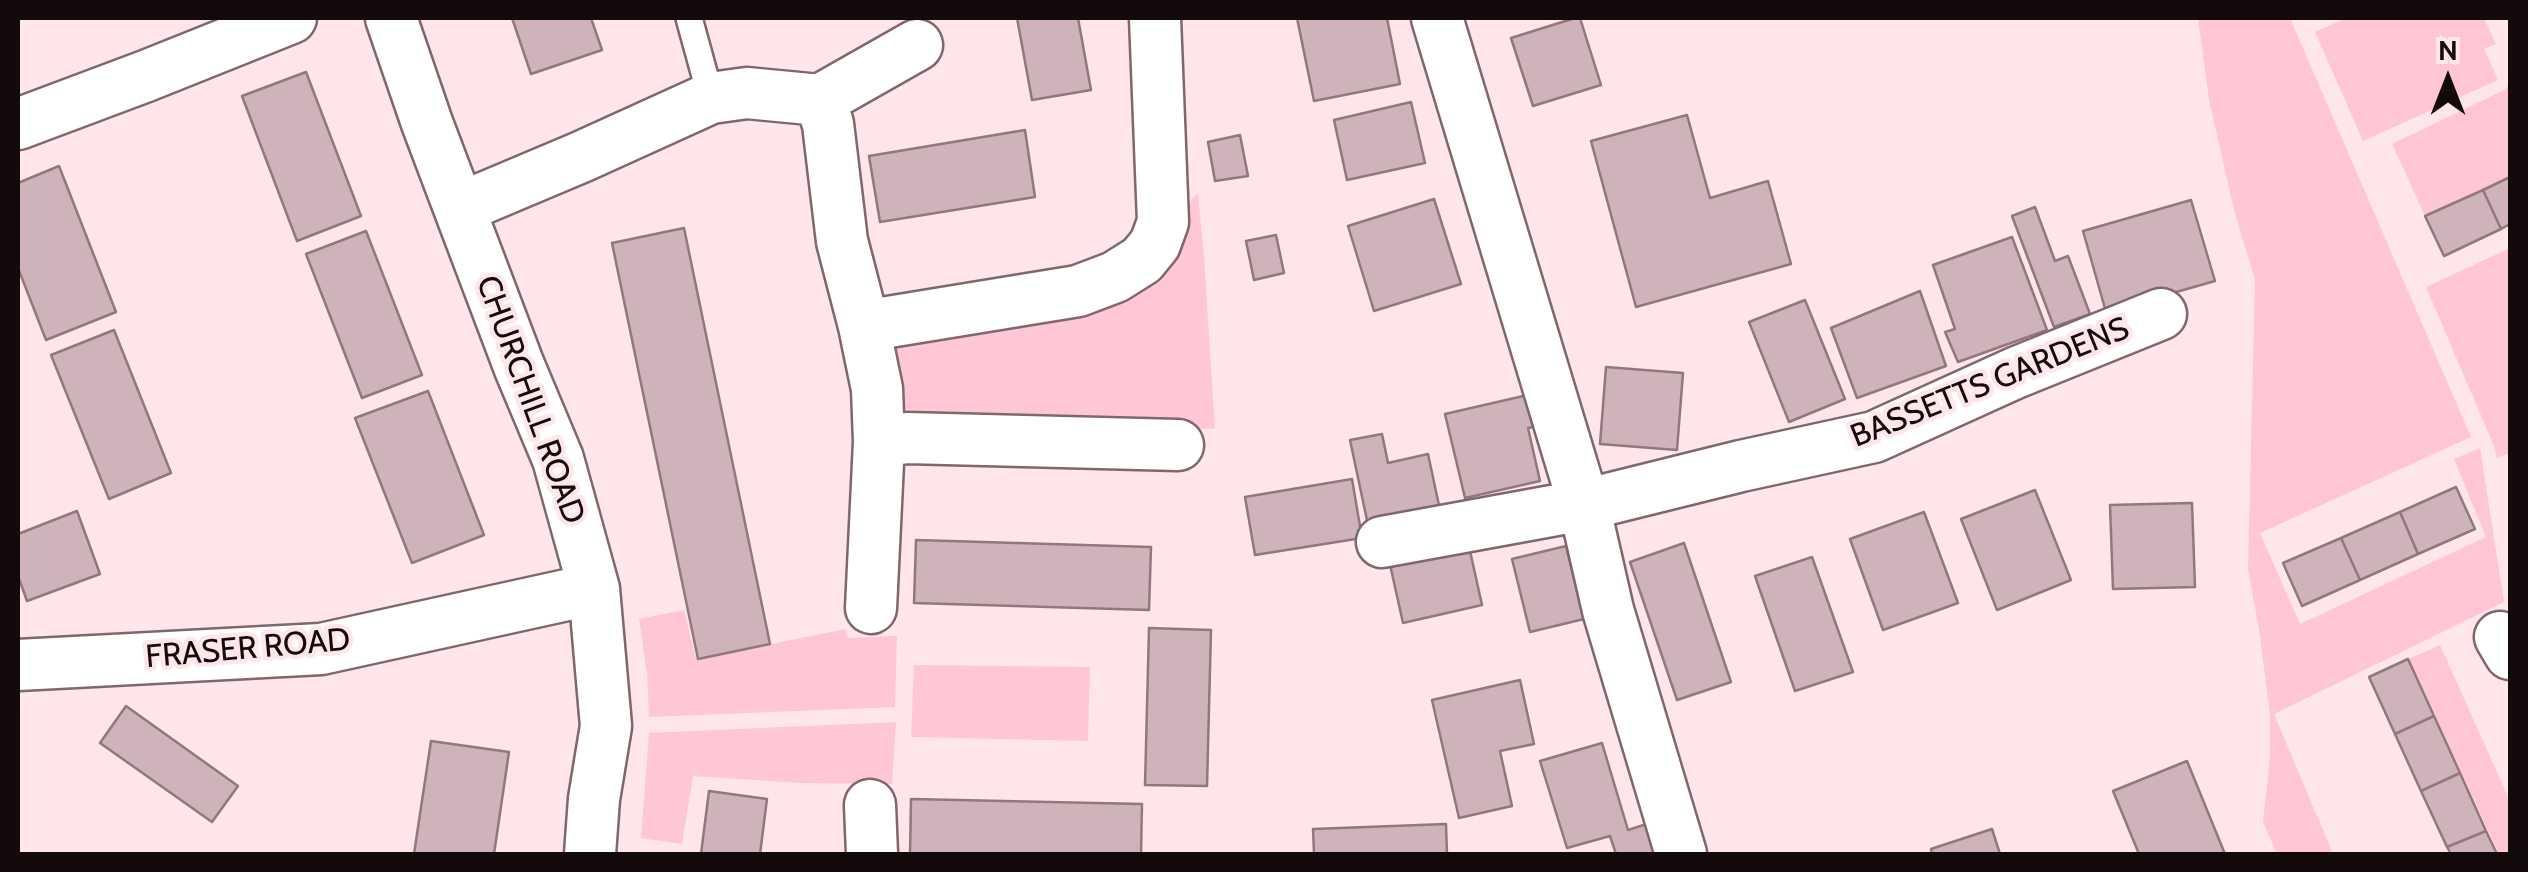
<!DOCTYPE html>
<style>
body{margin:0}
#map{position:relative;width:2528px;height:872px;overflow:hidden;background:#fee6eb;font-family:Cabin,sans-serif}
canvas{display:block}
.frame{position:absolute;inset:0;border:20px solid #130a0c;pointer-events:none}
.north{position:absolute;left:2398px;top:30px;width:100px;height:100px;-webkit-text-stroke:8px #fee6eb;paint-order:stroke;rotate:0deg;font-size:28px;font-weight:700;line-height:40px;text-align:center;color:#130a0c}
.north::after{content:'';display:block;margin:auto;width:35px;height:45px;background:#130a0c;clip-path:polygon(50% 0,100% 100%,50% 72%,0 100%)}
</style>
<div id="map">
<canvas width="2528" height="872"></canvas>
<div class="frame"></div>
<div class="north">N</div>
</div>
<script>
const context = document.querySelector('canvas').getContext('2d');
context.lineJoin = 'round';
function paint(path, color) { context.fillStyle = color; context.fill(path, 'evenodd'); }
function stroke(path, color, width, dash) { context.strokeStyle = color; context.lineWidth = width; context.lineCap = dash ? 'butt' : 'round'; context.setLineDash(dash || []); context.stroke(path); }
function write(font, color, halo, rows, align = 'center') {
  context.font = font + ' Cabin,sans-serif'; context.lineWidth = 9; context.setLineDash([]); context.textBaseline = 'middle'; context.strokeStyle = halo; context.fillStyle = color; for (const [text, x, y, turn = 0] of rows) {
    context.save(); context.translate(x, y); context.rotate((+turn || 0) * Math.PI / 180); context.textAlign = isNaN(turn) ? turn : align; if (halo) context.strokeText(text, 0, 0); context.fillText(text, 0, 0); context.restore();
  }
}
paint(new Path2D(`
 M 2198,18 L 2290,18 L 2471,437 L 2260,533 L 2300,624 L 2486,537 L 2454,459 L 2480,448 L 2504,602 L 2274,714 L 2333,854 L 2277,854 L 2263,822 L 2270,757 L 2270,715 L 2259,629 L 2248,569 L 2255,280 L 2234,210 L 2209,100 Z
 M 2346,18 L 2484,18 L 2496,44 L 2484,49 L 2498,80 L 2363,141 L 2315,32 Z
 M 2510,84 L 2510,177 L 2425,216 L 2392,144 L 2504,90 Z
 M 1198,194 L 1204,257 L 1215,429 L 967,418 L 904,409 L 896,395 L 890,361 L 897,347 L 921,336 L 1059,313 L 1140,293 L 1176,253 L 1191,200 Z
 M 2510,248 L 2510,453 L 2497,458 L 2494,446 L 2426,287 Z
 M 684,610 L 696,659 L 846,629 L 847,638 L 897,636 L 895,707 L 649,717 L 647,674 L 639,619 Z
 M 2440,645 L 2510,801 L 2510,854 L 2499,854 L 2409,659 Z
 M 914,665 L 1090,667 L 1088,741 L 911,737 Z
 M 896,722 L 892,784 L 801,783 L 693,776 L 682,844 L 641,838 L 649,733 Z`), '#ffc7d5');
const building = new Path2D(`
 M 512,18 L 591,18 L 602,50 L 531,74 Z
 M 1017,18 L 1078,18 L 1091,90 L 1032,100 Z
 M 1297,18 L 1387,18 L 1400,84 L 1314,101 Z
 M 1575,18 L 1580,18 L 1601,85 L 1533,106 L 1511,38 Z
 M 306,72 L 361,216 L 297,241 L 242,96 Z
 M 1411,102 L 1425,163 L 1347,180 L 1334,120 Z
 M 1687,115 L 1710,198 L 1768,181 L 1791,264 L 1636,307 L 1591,141 Z
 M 1025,130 L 1035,197 L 880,222 L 869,156 Z
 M 1240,135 L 1248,176 L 1215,181 L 1208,142 Z
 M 59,166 L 116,312 L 46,340 L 18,268 L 18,183 Z
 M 2510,177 L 2510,224 L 2501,229 L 2483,190 Z
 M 2483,190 L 2501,229 L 2444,256 L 2425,216 Z
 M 1434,199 L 1461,284 L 1374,311 L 1348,226 Z
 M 2191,200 L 2215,281 L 2106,312 L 2083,231 Z
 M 2035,207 L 2055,261 L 2068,256 L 2090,314 L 2054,327 L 2012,216 Z
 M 684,228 L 770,644 L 698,659 L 612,243 Z
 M 366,231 L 422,375 L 362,398 L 306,254 Z
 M 1276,235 L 1284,273 L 1254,280 L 1246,241 Z
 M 2012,237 L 2047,330 L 1958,362 L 1945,332 L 1955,329 L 1933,265 Z
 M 1920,291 L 1946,366 L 1857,398 L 1831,328 Z
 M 1805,300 L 1845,399 L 1789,422 L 1749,322 Z
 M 114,330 L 171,473 L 109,499 L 51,355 Z
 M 1606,367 L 1683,373 L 1677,450 L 1600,444 Z
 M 428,391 L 484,535 L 412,563 L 355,418 Z
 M 1532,394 L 1539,426 L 1528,428 L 1540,481 L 1465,498 L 1445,414 Z
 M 1382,434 L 1388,463 L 1428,454 L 1440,510 L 1368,525 L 1350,440 Z
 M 1352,479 L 1362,538 L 1255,555 L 1245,497 Z
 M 2456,487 L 2475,529 L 2418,554 L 2400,512 Z
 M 2035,490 L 2071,580 L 1997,610 L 1961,519 Z
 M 2192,503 L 2195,587 L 2113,589 L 2110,505 Z
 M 77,511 L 100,574 L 27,601 L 18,576 L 18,534 Z
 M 1924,512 L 1958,603 L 1883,630 L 1850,539 Z
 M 2400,512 L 2418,554 L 2360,580 L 2341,538 Z
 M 2341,538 L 2360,580 L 2302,606 L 2283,563 Z
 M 916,540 L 1151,547 L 1149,610 L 914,603 Z
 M 1468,542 L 1482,605 L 1403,623 L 1389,560 Z
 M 1684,543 L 1731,682 L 1677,700 L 1630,562 Z
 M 1566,546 L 1584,619 L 1530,632 L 1512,559 Z
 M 1812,557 L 1853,672 L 1795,691 L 1755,576 Z
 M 1149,628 L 1211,630 L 1207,786 L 1145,785 Z
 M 2408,659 L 2434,716 L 2395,734 L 2369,677 Z
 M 1520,680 L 1534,744 L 1500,751 L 1512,806 L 1459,818 L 1432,700 Z
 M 126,706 L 238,786 L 212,822 L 100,743 Z
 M 2434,716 L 2460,773 L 2421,791 L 2395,734 Z
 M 431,741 L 509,752 L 494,854 L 414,854 Z
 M 1602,743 L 1628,830 L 1650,823 L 1659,854 L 1616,854 L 1610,836 L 1567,848 L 1540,761 Z
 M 2187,761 L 2225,854 L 2139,854 L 2113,791 Z
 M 2460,773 L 2486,831 L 2447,847 L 2421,791 Z
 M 709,791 L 767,799 L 760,854 L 701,854 Z
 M 911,799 L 1142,804 L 1141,854 L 910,854 Z
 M 1446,824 L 1447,854 L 1314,854 L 1313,829 Z
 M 1992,829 L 2000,854 L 1932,854 L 1931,849 Z
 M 2486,831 L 2497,854 L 2451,854 L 2447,847 Z`);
paint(building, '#cfb3ba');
stroke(building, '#92787e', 2.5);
const lane = new Path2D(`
 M 689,18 L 711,98`);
const street = new Path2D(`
 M 391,18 L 427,123 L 519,366 L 558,459 L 594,589 L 606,726 L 594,799 L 590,854
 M 1437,18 L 1584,505 L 1608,610 L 1681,854
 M 820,100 L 917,45
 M 18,124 L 146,76 L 291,18
 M 460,208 L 581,157 L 711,98 L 747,93 L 820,100 L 828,124 L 842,241 L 864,326 L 1078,291 L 1115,277 L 1142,260 L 1155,244 L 1163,222 L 1155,18
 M 864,326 L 877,389 L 879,442 L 871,608
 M 879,442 L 907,438 L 1178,445
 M 1382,542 L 1584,505 L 1741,466 L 1874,437 L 2015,373 L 2161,314
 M 2500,637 L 2510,654
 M 18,665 L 321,649 L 594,589
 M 870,805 L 872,854`);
stroke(lane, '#80666d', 30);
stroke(street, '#80666d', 55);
stroke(lane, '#fff', 25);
stroke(street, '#fff', 50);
write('32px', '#130a0c', '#fee6eb', [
 ["BASSETTS GARDENS",1990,383,-22],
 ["CHURCHILL ROAD",530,400,70],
 ["FRASER ROAD",248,649,-5]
]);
</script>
